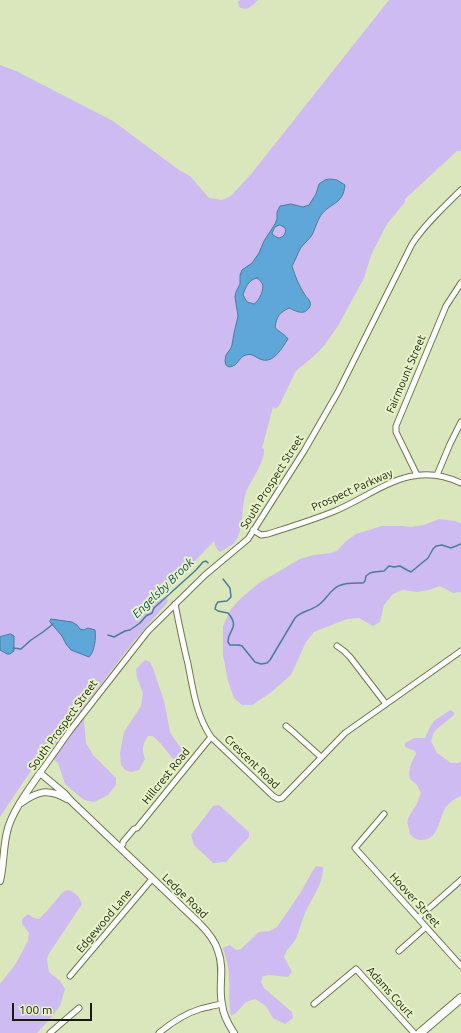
<!DOCTYPE html>
<style>
body{margin:0}
#map{position:relative;width:461px;height:1033px;overflow:hidden;background:#dae7bc;font-family:Ubuntu,sans-serif}
canvas{display:block}
.scale{position:absolute;left:12px;top:1003px;width:80px;height:18px;box-sizing:border-box;border:2px solid #171b0b;border-top:0;padding-left:5px;font-size:12px;line-height:14px;white-space:nowrap;color:#171b0b;-webkit-text-stroke:3px #e7f4c8;paint-order:stroke}
</style>
<div id="map">
<canvas width="461" height="1033"></canvas>
<div class="scale">100 m</div>
</div>
<script>
const context = document.querySelector('canvas').getContext('2d');
context.lineJoin = 'round';
function paint(path, color) { context.fillStyle = color; context.fill(path, 'evenodd'); }
function stroke(path, color, width, dash) { context.strokeStyle = color; context.lineWidth = width; context.lineCap = dash ? 'butt' : 'round'; context.setLineDash(dash || []); context.stroke(path); }
function write(font, color, halo, rows, align = 'center') {
  context.font = font + ' Ubuntu,sans-serif'; context.lineWidth = 4; context.setLineDash([]); context.textBaseline = 'middle'; context.strokeStyle = halo; context.fillStyle = color; for (const [text, x, y, turn = 0] of rows) {
    context.save(); context.translate(x, y); context.rotate((+turn || 0) * Math.PI / 180); context.textAlign = isNaN(turn) ? turn : align; if (halo) context.strokeText(text, 0, 0); context.fillText(text, 0, 0); context.restore();
  }
}
paint(new Path2D(`
 M 240,0 L 258,0 C 252,6 247,12 239,7 L 238,2 Z
 M 389,0 L 461,0 L 461,151 L 457,151 L 405,199 L 405,202 L 387,224 L 371,255 L 364,278 L 338,326 L 323,347 L 314,356 L 296,371 L 279,406 L 275,409 L 273,407 L 262,448 L 264,449 C 266,460 250,482 246,492 C 241,507 244,525 237,539 C 234,545 226,548 220,552 C 216,549 215,545 214,541 L 159,599 L 166,598 L 168,600 L 166,604 L 135,640 L 85,705 L 84,720 L 86,743 L 93,755 L 116,778 L 116,785 L 108,795 L 94,802 L 84,800 L 65,784 L 58,763 L 44,751 L 0,817 L 0,65 L 16,71 L 113,121 L 179,170 L 190,176 L 209,198 L 222,200 L 231,196 L 252,173 Z
 M 439,519 L 455,521 L 461,523 L 461,592 L 453,593 L 440,586 L 429,590 L 417,592 L 403,590 L 393,594 L 384,605 L 380,622 L 373,626 L 359,618 L 347,619 L 314,632 L 306,642 L 291,675 L 269,694 L 252,705 L 242,705 L 234,698 L 228,681 L 223,655 L 223,626 L 231,609 L 241,598 L 259,583 L 300,559 L 314,555 L 331,553 L 337,551 L 345,542 L 356,534 L 382,526 L 402,526 L 411,527 L 424,525 Z
 M 145,660 L 150,662 L 153,668 L 164,701 L 168,721 L 170,732 L 175,740 L 183,750 L 185,756 L 180,760 L 173,759 L 161,744 L 153,736 L 148,736 C 142,745 142,749 145,759 L 139,770 L 131,772 L 125,770 L 121,765 L 120,753 L 124,732 L 141,706 L 143,693 L 137,677 L 136,669 Z
 M 450,710 L 454,712 L 454,715 L 437,729 L 434,732 L 431,741 L 437,753 L 451,763 L 458,763 L 461,761 L 461,796 C 455,798 450,802 446,807 C 439,817 439,840 422,840 C 418,840 414,839 411,835 C 410,835 409,830 409,829 C 405,818 410,816 415,807 C 418,803 419,797 421,793 L 417,785 L 410,779 C 408,769 411,763 416,754 L 415,751 L 405,747 L 405,743 L 414,738 L 425,738 L 430,727 L 434,721 Z
 M 219,805 L 249,832 L 249,837 L 226,862 L 213,863 L 194,845 L 191,835 L 213,806 Z
 M 316,866 L 323,867 C 323,887 310,899 304,916 C 301,923 299,933 295,940 C 291,947 286,949 284,957 L 292,972 L 288,977 L 270,975 L 263,976 L 261,982 L 264,988 L 292,1012 L 293,1018 L 285,1024 L 273,1018 L 266,1006 L 255,999 L 246,1002 L 236,1013 L 231,1016 C 228,1001 230,991 229,977 C 229,967 226,958 223,948 L 230,945 L 236,950 L 241,949 L 259,932 L 270,931 L 277,927 L 301,892 L 312,872 Z
 M 67,890 C 76,892 79,896 82,904 L 48,955 L 47,960 L 49,972 L 60,981 L 65,989 L 60,1006 L 50,1019 L 37,1033 L 0,1033 L 0,984 L 15,965 L 28,941 L 29,933 L 22,924 L 22,919 L 28,914 L 34,918 L 39,919 L 47,911 L 62,893 Z`), '#cebbf1');
const water = new Path2D(`
 M 330,179 L 337,180 L 345,185 C 343,205 331,202 321,215 C 317,221 315,229 312,235 C 309,240 303,244 300,249 C 297,255 295,261 292,266 C 295,276 299,286 305,295 C 306,297 310,300 310,302 C 311,304 310,307 309,308 C 303,316 296,311 289,308 C 279,313 277,316 275,327 C 278,332 284,333 288,339 C 282,348 273,365 260,359 C 255,357 252,353 246,355 C 238,357 239,366 229,367 L 226,365 L 225,361 L 226,355 L 231,348 L 232,345 L 234,333 L 238,316 L 235,297 L 236,292 L 240,284 L 240,275 L 242,270 L 252,263 L 259,253 L 264,241 L 275,224 L 277,219 L 277,212 L 280,206 L 291,204 L 303,207 L 309,205 L 316,194 L 319,184 L 325,180 ZM 280,225 L 282,226 L 285,228 C 287,233 283,238 278,238 L 273,235 L 272,233 L 275,227 ZM 257,278 C 258,279 261,281 262,283 C 265,289 259,301 254,304 L 247,302 L 243,295 C 245,288 249,279 257,278 Z
 M 51,619 L 72,622 L 77,625 L 80,629 L 84,630 L 88,628 L 95,630 C 96,638 95,651 89,657 L 71,650 L 66,644 L 62,636 L 50,622 Z
 M 11,634 L 14,636 L 14,651 L 10,654 L 7,654 L 0,650 L 0,637 Z`);
paint(water, '#5fa7d8');
stroke(water, '#497d9a', 1);
stroke(new Path2D(`
 M 223,579 L 230,588 L 231,597 L 227,601 L 218,602 L 216,605 L 215,609 L 218,611 L 228,613 C 241,628 227,631 228,642 L 230,645 L 239,645 L 242,646 L 255,662 L 261,664 L 267,663 L 270,660 L 295,618 C 301,611 310,611 317,606 C 324,602 327,595 333,590 C 340,582 354,583 363,583 L 365,581 L 366,576 L 370,573 L 374,572 L 384,571 L 389,566 L 394,567 L 400,566 L 407,570 L 411,572 L 428,558 L 433,549 L 436,546 L 442,545 L 451,548 L 461,544
 M 108,635 L 114,637 L 125,631 L 130,630 L 140,623 L 146,616 L 152,613 L 154,608 L 196,570 L 203,562 L 206,561 L 208,563
 M 13,648 L 21,649 L 31,640 L 43,632 L 53,624`), '#497d9a', 1.5);
const minor = new Path2D(`
 M 417,475 L 396,432 L 396,426 L 446,306 L 461,283
 M 437,475 L 450,444 L 461,422
 M 253,530 L 261,535 L 268,534 C 290,527 313,520 335,511 C 379,492 411,459 461,483
 M 175,604 C 179,624 183,644 188,664 C 193,689 196,715 211,737 L 273,796 L 278,799 L 282,798 L 284,796 L 345,733 L 461,651
 M 337,646 L 344,651 L 350,657 L 386,704
 M 286,726 L 291,730 L 321,757
 M 40,773 L 69,732 L 148,631 L 205,575 L 248,539 L 304,451 L 338,392 L 412,244 C 425,224 444,207 461,190
 M 384,814 L 355,848 L 461,966
 M 120,848 L 123,844 L 123,842 L 134,829 L 137,828 L 211,737
 M 418,918 L 461,880
 M 399,951 L 426,927
 M 70,976 L 152,879
 M 314,1004 L 356,969 L 414,1033
 M 50,1033 L 79,1008
 M 159,1033 C 171,1023 184,1014 200,1009 C 207,1007 214,1006 221,1004`);
const tertiary = new Path2D(`
 M 21,803 C 38,791 48,788 67,799
 M 0,881 C 4,865 3,848 7,832 C 11,813 29,789 40,773 L 64,793 L 71,801 L 199,923 C 207,931 215,940 218,951 C 225,970 218,986 222,1004 C 223,1015 228,1024 234,1033`);
const primary = new Path2D(`
 M 420,1033 L 461,998`);
stroke(minor, '#6d7851', 7);
stroke(tertiary, '#6d7851', 8);
stroke(primary, '#6d7851', 10);
stroke(minor, '#fff', 5);
stroke(tertiary, '#fff', 6);
stroke(primary, '#fff', 8);
write('11px', '#171b0b', '#e7f4c8', [
 ["Fairmount Street",406,374,-67],
 ["South Prospect Street",272,482,-58],
 ["Prospect Parkway",352,490,-24],
 ["South Prospect Street",63,725,-54],
 ["Crescent Road",252,762,44],
 ["Hillcrest Road",166,776,-51],
 ["Ledge Road",185,896,44],
 ["Hoover Street",415,900,48],
 ["Edgewood Lane",104,921,-50],
 ["Adams Court",390,992,48]
]);
write('italic 12px', '#174e70', '#e7f4c8', [
 ["Engelsby Brook",163,588,-44]
]);
</script>
